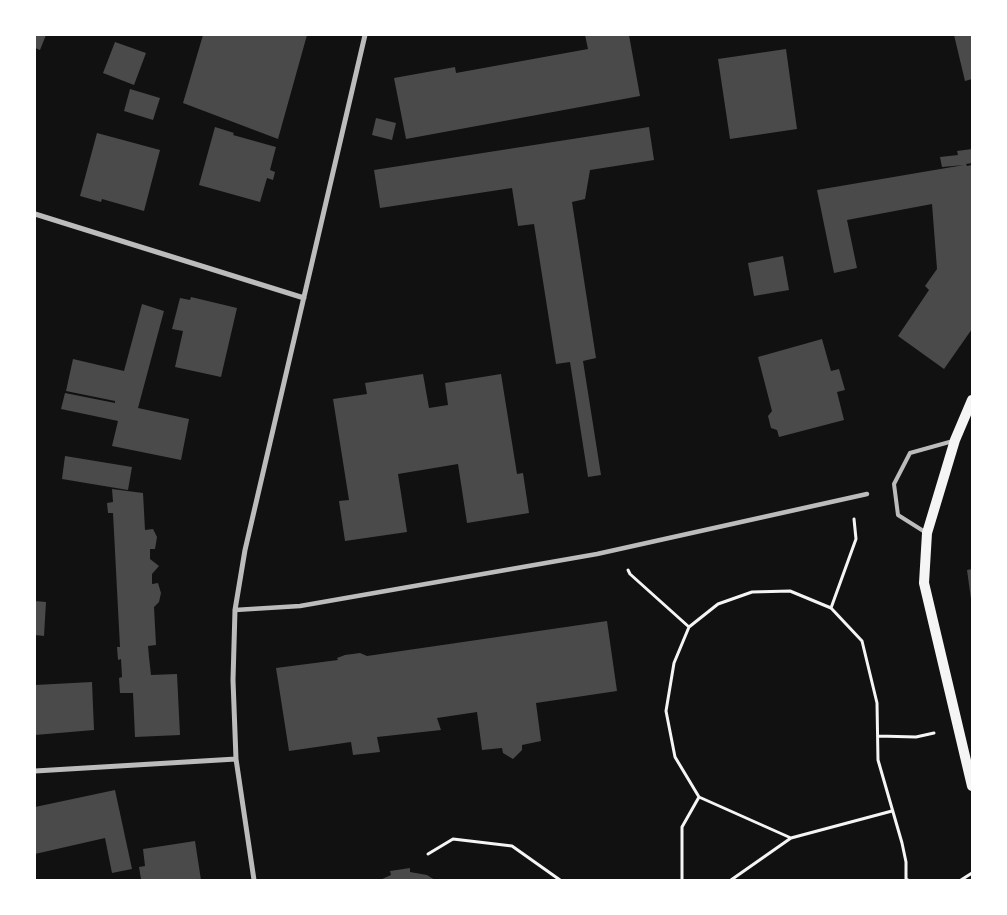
<!DOCTYPE html>
<style>
body{margin:0}
#map{position:relative;width:1007px;height:915px;overflow:hidden;background:#111;font-family:"Open Sans",sans-serif}
canvas{display:block}
.frame{position:absolute;inset:0;border:36px solid #fff;pointer-events:none}
</style>
<div id="map">
<canvas width="1007" height="915"></canvas>
<div class="frame"></div>
</div>
<script>
const context = document.querySelector('canvas').getContext('2d');
context.lineJoin = 'round';
function paint(path, color) { context.fillStyle = color; context.fill(path, 'evenodd'); }
function stroke(path, color, width, dash) { context.strokeStyle = color; context.lineWidth = width; context.lineCap = dash ? 'butt' : 'round'; context.setLineDash(dash || []); context.stroke(path); }
paint(new Path2D(`
 M 35,35 L 46,35 L 40,50 L 35,48 Z
 M 203,35 L 307,35 L 278,139 L 183,103 Z
 M 585,35 L 629,35 L 640,96 L 406,139 L 394,78 L 455,67 L 456,73 L 588,49 Z
 M 954,35 L 972,35 L 972,79 L 965,81 Z
 M 115,42 L 146,53 L 134,85 L 103,73 Z
 M 786,49 L 797,129 L 730,139 L 718,59 Z
 M 130,89 L 160,98 L 153,120 L 124,111 Z
 M 376,118 L 396,123 L 392,140 L 372,135 Z
 M 215,127 L 234,133 L 233,135 L 276,147 L 270,170 L 275,172 L 273,180 L 267,178 L 260,202 L 199,185 Z
 M 649,127 L 654,160 L 590,170 L 585,199 L 572,202 L 596,358 L 583,361 L 601,475 L 588,477 L 570,362 L 556,364 L 534,224 L 518,226 L 512,188 L 380,208 L 374,170 Z
 M 97,133 L 160,150 L 144,211 L 102,199 L 101,202 L 80,196 Z
 M 972,149 L 972,163 L 966,164 L 967,166 L 972,165 L 972,329 L 944,369 L 898,336 L 929,290 L 925,286 L 937,269 L 932,204 L 847,220 L 857,268 L 834,273 L 817,190 L 964,165 L 942,167 L 940,157 L 958,155 L 957,151 Z
 M 783,256 L 789,290 L 754,296 L 748,263 Z
 M 191,297 L 237,308 L 221,377 L 175,367 L 183,331 L 172,329 L 180,298 L 190,300 Z
 M 142,304 L 164,311 L 138,408 L 189,419 L 181,460 L 112,446 L 118,421 L 61,409 L 65,393 L 115,403 L 115,401 L 66,391 L 73,359 L 124,371 Z
 M 822,339 L 831,371 L 839,369 L 845,390 L 837,392 L 844,420 L 779,437 L 777,430 L 771,428 L 768,416 L 772,411 L 758,357 Z
 M 423,374 L 429,408 L 448,405 L 445,383 L 501,374 L 517,474 L 523,473 L 529,513 L 467,523 L 458,464 L 398,474 L 407,532 L 345,541 L 339,501 L 349,500 L 333,399 L 367,394 L 365,383 Z
 M 65,456 L 132,467 L 128,490 L 62,479 Z
 M 112,489 L 143,493 L 145,530 L 153,529 L 157,537 L 155,549 L 150,549 L 150,559 L 159,566 L 152,574 L 152,584 L 158,583 L 161,593 L 159,602 L 154,607 L 156,645 L 148,646 L 149,657 L 151,675 L 177,674 L 180,735 L 135,737 L 133,693 L 120,693 L 119,678 L 122,677 L 121,659 L 118,660 L 117,647 L 120,647 L 113,513 L 108,513 L 107,503 L 113,502 Z
 M 972,569 L 972,599 L 971,599 L 967,570 Z
 M 35,601 L 46,602 L 44,636 L 35,635 Z
 M 607,621 L 617,691 L 536,703 L 541,741 L 522,745 L 522,750 L 513,759 L 503,753 L 502,748 L 482,750 L 477,712 L 437,718 L 441,730 L 377,737 L 380,752 L 353,755 L 351,742 L 289,751 L 276,668 L 338,660 L 337,658 L 345,655 L 360,653 L 367,656 Z
 M 92,682 L 94,730 L 35,735 L 35,685 Z
 M 115,790 L 132,869 L 112,873 L 105,838 L 35,854 L 35,807 Z
 M 195,841 L 201,880 L 141,879 L 139,867 L 145,866 L 143,849 Z
 M 410,868 L 410,872 L 427,875 L 435,880 L 380,880 L 391,875 L 390,871 Z`), '#4a4a4a');
stroke(new Path2D(`
 M 854,519 L 856,539 L 831,608 L 862,641 L 877,703 L 878,760 L 902,843 L 906,862 L 906,879 L 908,880
 M 628,570 L 630,574 L 689,627
 M 878,736 L 916,737 L 934,733
 M 791,838 L 699,797 L 675,757 L 666,711 L 674,663 L 689,627 L 718,604 L 752,592 L 790,591 L 831,608
 M 428,854 L 453,839 L 512,846 L 560,880
 M 682,880 L 682,827 L 699,797
 M 731,880 L 791,838 L 892,811
 M 961,880 L 972,873`), '#f5f5f5', 3);
stroke(new Path2D(`
 M 925,532 L 898,515 L 894,484 L 910,453 L 953,441`), '#bcbcbc', 4);
stroke(new Path2D(`
 M 235,610 L 300,606 L 597,554 L 867,494`), '#bcbcbc', 4.5);
stroke(new Path2D(`
 M 35,214 L 304,298
 M 35,771 L 236,759
 M 254,880 L 236,759 L 233,680 L 235,610 L 245,550 L 365,35`), '#bcbcbc', 5);
stroke(new Path2D(`
 M 972,400 L 955,440 L 927,533 L 924,583 L 972,786`), '#f5f5f5', 10);
</script>
